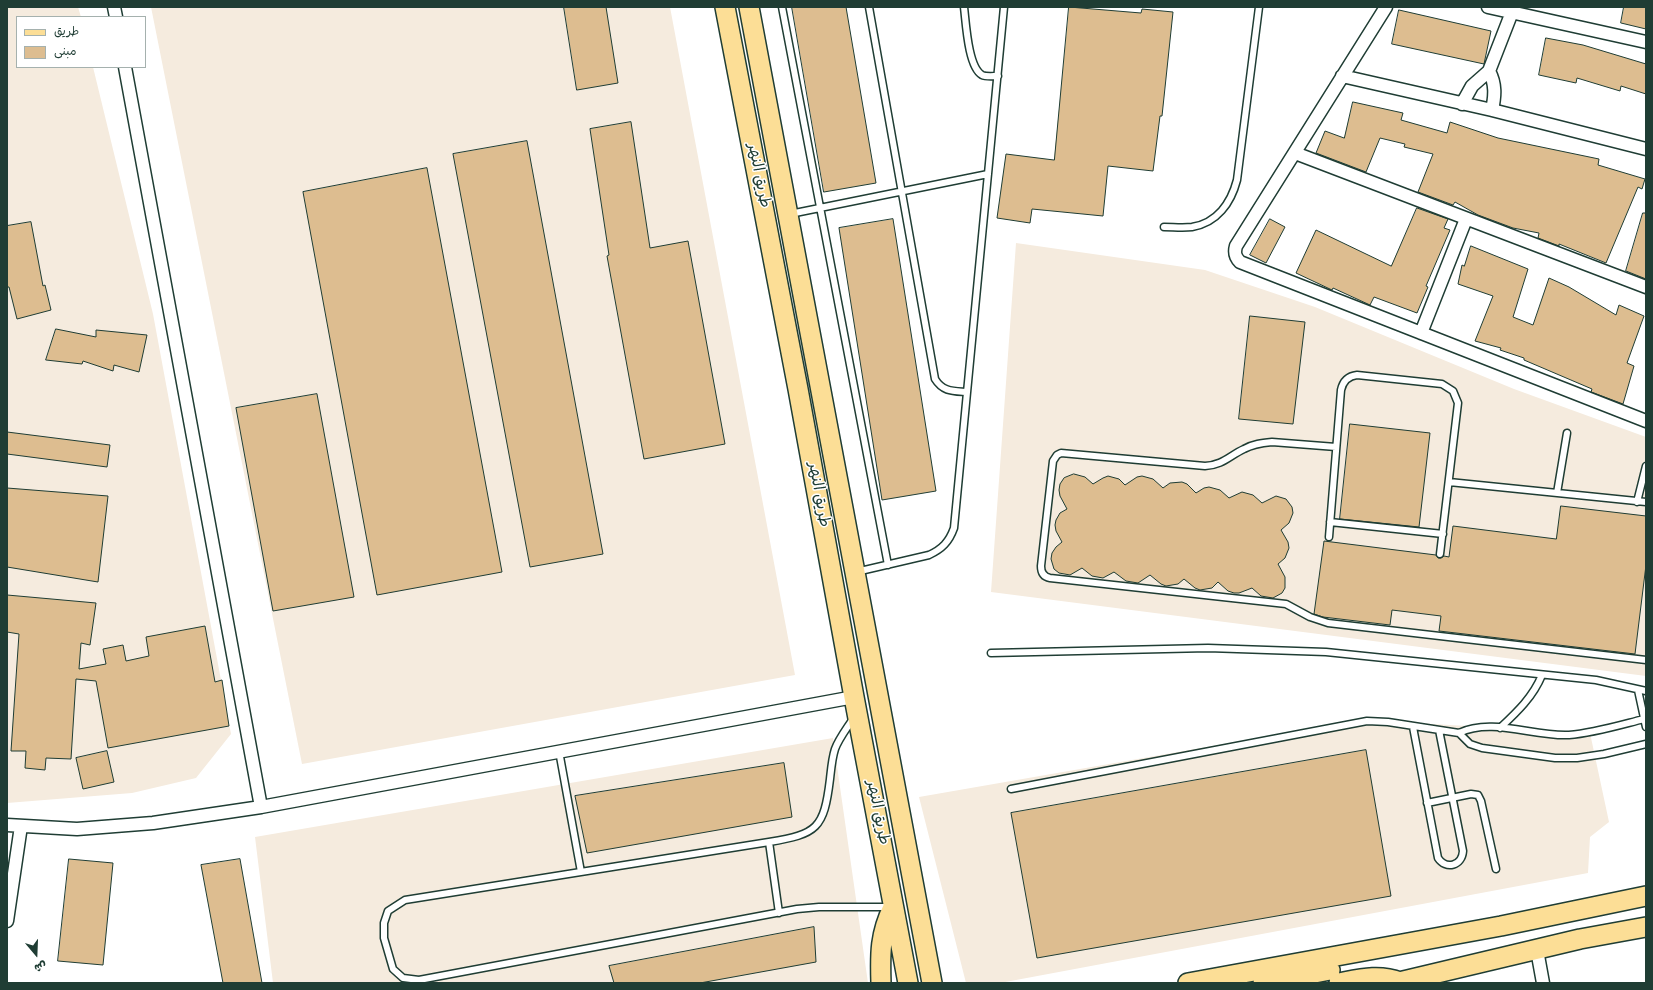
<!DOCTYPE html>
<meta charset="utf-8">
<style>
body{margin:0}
#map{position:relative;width:1653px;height:990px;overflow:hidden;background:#fff;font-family:Dekko,"Playpen Sans Arabic",sans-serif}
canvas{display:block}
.frame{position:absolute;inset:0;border:8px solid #1f3d34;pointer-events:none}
.legend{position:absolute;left:16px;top:16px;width:130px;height:52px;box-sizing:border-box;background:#fff;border:1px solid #a5b1ae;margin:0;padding:5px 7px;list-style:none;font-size:12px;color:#1f3d34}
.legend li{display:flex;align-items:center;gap:8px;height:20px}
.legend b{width:20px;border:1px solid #a5b1ae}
.north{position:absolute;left:16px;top:934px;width:40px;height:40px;-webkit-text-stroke:3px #fff;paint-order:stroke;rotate:161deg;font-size:11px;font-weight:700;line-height:16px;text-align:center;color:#1f3d34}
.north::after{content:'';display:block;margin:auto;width:14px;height:18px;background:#1f3d34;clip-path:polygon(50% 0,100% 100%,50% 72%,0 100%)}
</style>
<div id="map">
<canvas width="1653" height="990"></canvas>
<div class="frame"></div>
<ul class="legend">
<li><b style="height:5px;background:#fcde96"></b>طريق</li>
<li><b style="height:11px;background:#ddbd90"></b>مبنى</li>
</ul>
<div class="north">ش</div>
</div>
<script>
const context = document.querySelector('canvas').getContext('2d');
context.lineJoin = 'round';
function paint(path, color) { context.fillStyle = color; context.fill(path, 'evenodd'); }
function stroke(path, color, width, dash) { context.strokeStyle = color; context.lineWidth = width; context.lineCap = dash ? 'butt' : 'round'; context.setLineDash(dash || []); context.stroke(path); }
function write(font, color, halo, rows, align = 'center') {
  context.font = font + ' Dekko,"Playpen Sans Arabic",sans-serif'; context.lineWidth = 3; context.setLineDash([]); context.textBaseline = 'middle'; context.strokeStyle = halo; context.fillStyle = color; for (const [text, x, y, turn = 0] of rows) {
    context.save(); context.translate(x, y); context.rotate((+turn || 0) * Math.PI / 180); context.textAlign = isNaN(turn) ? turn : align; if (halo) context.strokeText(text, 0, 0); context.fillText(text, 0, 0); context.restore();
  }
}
paint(new Path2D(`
 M 7,7 L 78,7 L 81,17 L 17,17 L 17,67 L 93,67 L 153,314 L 231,734 L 196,778 L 132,793 L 7,803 Z
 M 151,7 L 670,7 L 795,675 L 302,764 Z
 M 1016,243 L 1205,270 L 1315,307 L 1514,389 L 1646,437 L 1646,676 L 991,592 Z
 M 1362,720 L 1590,733 L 1609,822 L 1590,837 L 1588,873 L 1000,983 L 966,983 L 919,797 Z
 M 833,738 L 868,983 L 273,983 L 255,837 Z`), '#f5ebde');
const building = new Path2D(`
 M 564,7 L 606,7 L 618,83 L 577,90 Z
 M 792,7 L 846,7 L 876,183 L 824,192 Z
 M 1069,7 L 1141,13 L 1142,9 L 1173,12 L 1162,116 L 1160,116 L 1153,171 L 1108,166 L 1103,216 L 1032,209 L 1030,223 L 997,218 L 1006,154 L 1054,160 Z
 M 1624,7 L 1646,7 L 1646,29 L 1621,23 Z
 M 1399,10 L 1491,31 L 1484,64 L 1392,44 Z
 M 1546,38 L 1583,45 L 1646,64 L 1646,94 L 1621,86 L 1620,91 L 1577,78 L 1576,83 L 1539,75 Z
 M 1353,102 L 1403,113 L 1401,120 L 1447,133 L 1450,122 L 1498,138 L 1599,159 L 1598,165 L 1645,179 L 1642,189 L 1638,187 L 1606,263 L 1559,244 L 1559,246 L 1538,238 L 1539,233 L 1513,228 L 1478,215 L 1455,202 L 1453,205 L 1418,192 L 1433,154 L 1404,147 L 1405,144 L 1380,138 L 1366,172 L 1316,153 L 1325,131 L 1344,138 Z
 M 631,122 L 650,248 L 688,241 L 725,444 L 644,459 L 607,256 L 609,255 L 590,129 Z
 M 527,141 L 603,554 L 530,567 L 453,154 Z
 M 427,168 L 502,572 L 377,595 L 303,192 Z
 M 1417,208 L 1448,219 L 1444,228 L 1450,230 L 1426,286 L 1428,287 L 1417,313 L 1374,297 L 1370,305 L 1333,288 L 1332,290 L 1296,273 L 1316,230 L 1391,266 Z
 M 1643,213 L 1646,213 L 1646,279 L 1626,271 Z
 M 893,219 L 936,491 L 882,500 L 839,228 Z
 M 1270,219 L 1285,227 L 1266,263 L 1250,255 Z
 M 31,222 L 43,286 L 45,285 L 51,310 L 17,319 L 9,287 L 7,287 L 7,226 Z
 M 1471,246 L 1528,269 L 1513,317 L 1533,325 L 1549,278 L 1569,287 L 1616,315 L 1619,305 L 1644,316 L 1627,363 L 1634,366 L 1623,404 L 1591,392 L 1592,389 L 1524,360 L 1524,358 L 1500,350 L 1501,348 L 1475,341 L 1493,296 L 1458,284 L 1462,265 L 1464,266 Z
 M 1250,316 L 1305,322 L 1293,424 L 1239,419 Z
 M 56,329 L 96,337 L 96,330 L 147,335 L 139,372 L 114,365 L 113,371 L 83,361 L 82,364 L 46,360 Z
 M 317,394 L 354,597 L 273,611 L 236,408 Z
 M 1350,424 L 1430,433 L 1419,527 L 1340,519 Z
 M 7,432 L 110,445 L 107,467 L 7,454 Z
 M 1074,474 L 1085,477 L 1093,484 L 1103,478 L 1108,476 L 1119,479 L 1125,485 L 1137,477 L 1142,476 L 1153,479 L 1163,488 L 1170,483 L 1182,482 L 1187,484 L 1196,493 L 1204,488 L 1209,487 L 1220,490 L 1229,498 L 1242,492 L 1253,495 L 1262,503 L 1276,496 L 1286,499 L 1292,507 L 1293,513 L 1289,523 L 1281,530 L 1288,542 L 1289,548 L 1285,558 L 1278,564 L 1285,577 L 1285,588 L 1282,593 L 1273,598 L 1261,596 L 1252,588 L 1239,593 L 1234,593 L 1228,591 L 1218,582 L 1212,588 L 1200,590 L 1195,588 L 1184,579 L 1178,584 L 1166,586 L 1161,584 L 1150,575 L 1138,583 L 1126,581 L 1114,572 L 1103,578 L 1092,576 L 1082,568 L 1070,575 L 1059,573 L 1054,569 L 1051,559 L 1052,553 L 1056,547 L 1062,542 L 1056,531 L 1055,525 L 1056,520 L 1060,513 L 1067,509 L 1060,496 L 1059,490 L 1060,484 L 1064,478 Z
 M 7,488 L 108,496 L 98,582 L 7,567 Z
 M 1561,506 L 1646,516 L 1646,565 L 1635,654 L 1439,631 L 1441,616 L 1392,610 L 1390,625 L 1323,617 L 1314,614 L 1324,541 L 1436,555 L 1438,558 L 1441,558 L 1444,556 L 1449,557 L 1453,526 L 1556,539 Z
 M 7,595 L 96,603 L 90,645 L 81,643 L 79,669 L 106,664 L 103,649 L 123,645 L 126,661 L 149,656 L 146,637 L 205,626 L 215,682 L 222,680 L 229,726 L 108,748 L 96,681 L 76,679 L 71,759 L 46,758 L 45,770 L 25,768 L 26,751 L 11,751 L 19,634 L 7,632 Z
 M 1366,750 L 1391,896 L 1037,958 L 1011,813 Z
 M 107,751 L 114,782 L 83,789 L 76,758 Z
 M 784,763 L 792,817 L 587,853 L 575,796 Z
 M 69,859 L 113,863 L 103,965 L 58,961 Z
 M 240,859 L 262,983 L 223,983 L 201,865 Z
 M 814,927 L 816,962 L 700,983 L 614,983 L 609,966 Z`);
paint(building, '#ddbd90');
stroke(building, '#1f3d34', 1);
const lane = new Path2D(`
 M 782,7 L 888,565
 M 869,7 L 935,379 C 943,392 953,391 967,392
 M 964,7 C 966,23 968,67 982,75 C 986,77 993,76 998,76
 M 790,214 L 988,174
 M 1164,227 C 1173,227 1183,228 1192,227 C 1217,223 1231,203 1237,180 L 1259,7
 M 1336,447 L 1272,442 C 1262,443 1253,444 1244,449 C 1229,456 1223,465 1205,466 L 1061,453 L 1057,455 L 1053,461 L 1041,566 C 1041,573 1044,577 1050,578 L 1286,604 L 1310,617 L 1328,623 L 1646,660
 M 1449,482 L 1646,502
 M 1557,493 L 1567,433
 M 1637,502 L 1646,466
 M 1330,522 L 1443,534
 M 1329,537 L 1341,390 C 1343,381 1348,376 1357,375 L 1442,384 L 1453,391 L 1458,403 L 1440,554
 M 856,572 L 929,555 C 942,549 949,542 954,528 L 1004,7
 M 991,653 L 1208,648 L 1326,652 L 1596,680 L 1646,691
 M 1638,690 L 1646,727
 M 854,717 C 848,727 839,738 835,749 C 832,758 831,770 830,779 C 824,829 817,834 769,842 L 405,900 L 388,911 L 384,923 L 384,938 L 393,969 L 403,978 L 419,980 L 797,909 L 819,907 L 890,907
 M 1413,727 L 1438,858 C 1446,870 1462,866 1463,851 L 1439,730
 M 1500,728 C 1517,712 1533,697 1542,675
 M 1459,733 L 1470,744 L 1482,748 L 1555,758 L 1577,758 L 1604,754 L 1646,744
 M 559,751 L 581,872
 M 1011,789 L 1367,721 L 1388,722 L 1459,733 C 1492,717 1534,737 1569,735 C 1594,733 1620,725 1644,719
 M 1427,803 L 1471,794 L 1478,795 L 1481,801 L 1496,869
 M 769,842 L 779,913`);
const street = new Path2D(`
 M 114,7 L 116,17
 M 1386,7 L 1236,246 C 1234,253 1235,257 1240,262 L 1646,421
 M 1488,7 L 1646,42
 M 125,67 L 261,807
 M 1489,71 C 1496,84 1495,96 1492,110
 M 1342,76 L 1492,110 L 1646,149
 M 1462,104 L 1472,86 L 1489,71 L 1512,12
 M 1295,153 L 1646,287
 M 1421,333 L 1466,219
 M 7,825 L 77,829 L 153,823 L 261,807 L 854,697
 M 7,921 L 21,826
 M 1537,950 L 1543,983`);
const primary = new Path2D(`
 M 725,7 L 798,389 L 854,697 L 908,983
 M 749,7 L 932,983
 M 881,983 C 880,953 880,934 893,907
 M 1188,983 L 1501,926 L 1646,896
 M 1263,983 L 1330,970
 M 1339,983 C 1360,979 1379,974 1400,982
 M 1395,983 L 1580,939 L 1646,927`);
stroke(lane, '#1f3d34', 9);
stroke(street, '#1f3d34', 15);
stroke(primary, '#1f3d34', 22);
stroke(lane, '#fff', 6);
stroke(street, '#fff', 12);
stroke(primary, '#fcde96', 19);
write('16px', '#1f3d34', '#fff', [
 ["طريق النهر",757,176,79],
 ["طريق النهر",817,495,80],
 ["طريق النهر",876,813,79]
]);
</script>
